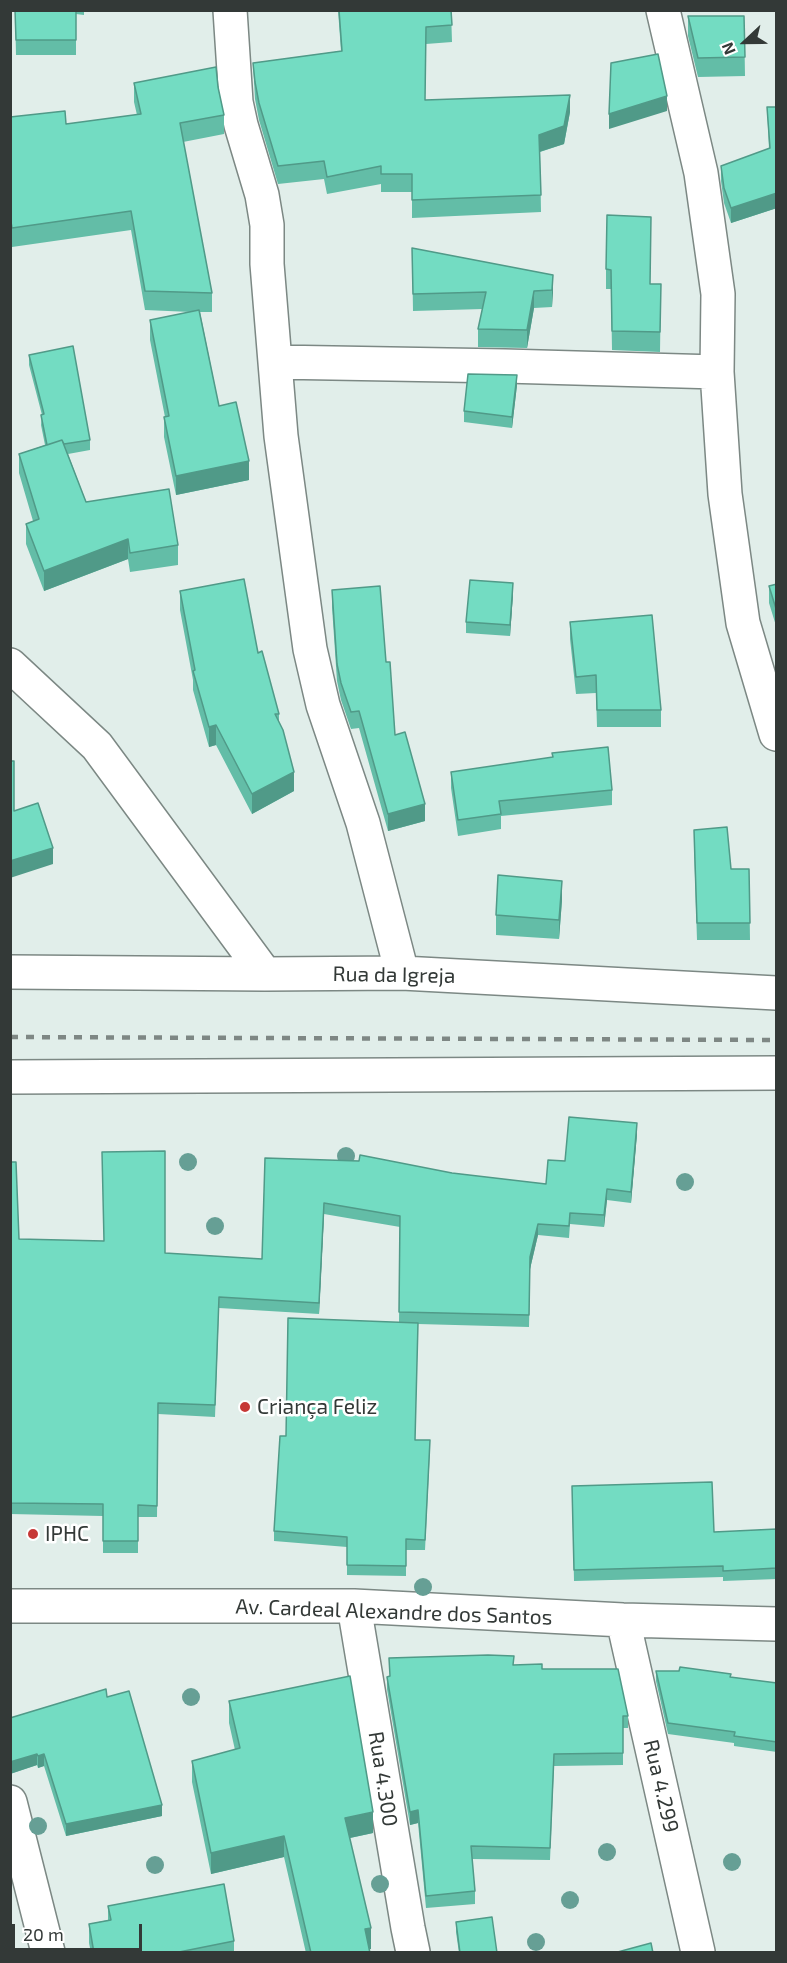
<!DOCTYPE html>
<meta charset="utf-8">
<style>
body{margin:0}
#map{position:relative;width:787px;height:1963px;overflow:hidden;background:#e1eeea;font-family:"Exo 2",sans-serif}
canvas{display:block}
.frame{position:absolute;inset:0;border:12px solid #333937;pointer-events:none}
.north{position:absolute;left:715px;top:12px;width:60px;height:60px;-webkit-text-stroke:4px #fff;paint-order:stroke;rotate:248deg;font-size:16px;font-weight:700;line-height:24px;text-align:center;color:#333937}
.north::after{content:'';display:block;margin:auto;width:21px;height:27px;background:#333937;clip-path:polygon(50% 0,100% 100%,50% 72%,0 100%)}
.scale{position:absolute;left:12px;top:1924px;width:130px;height:27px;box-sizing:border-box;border:3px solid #333937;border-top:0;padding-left:8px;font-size:18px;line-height:21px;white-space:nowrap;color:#333937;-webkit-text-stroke:4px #fff;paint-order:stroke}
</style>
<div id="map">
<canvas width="787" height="1963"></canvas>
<div class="frame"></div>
<div class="north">N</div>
<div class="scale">20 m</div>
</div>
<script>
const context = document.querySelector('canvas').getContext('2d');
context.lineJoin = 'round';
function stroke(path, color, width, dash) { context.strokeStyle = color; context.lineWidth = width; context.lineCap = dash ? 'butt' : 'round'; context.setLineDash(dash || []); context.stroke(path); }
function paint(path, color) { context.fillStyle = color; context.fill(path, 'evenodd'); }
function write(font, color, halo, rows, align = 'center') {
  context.font = font + ' "Exo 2",sans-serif'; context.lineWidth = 5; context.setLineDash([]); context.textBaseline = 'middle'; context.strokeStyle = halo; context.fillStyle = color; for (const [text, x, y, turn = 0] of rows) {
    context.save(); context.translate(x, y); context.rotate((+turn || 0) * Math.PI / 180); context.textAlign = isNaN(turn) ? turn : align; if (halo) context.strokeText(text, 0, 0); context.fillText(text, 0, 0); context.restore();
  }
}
const minor = new Path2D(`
 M 230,10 L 236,102 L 241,125 L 262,195 L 267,225 L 267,264 L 281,436 L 310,649 L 323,705 L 363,823 L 402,973
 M 663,10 L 701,173 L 718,294 L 717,372 L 725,494 L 743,623 L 776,734
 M 275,362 L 505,366 L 717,372
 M 10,665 L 97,746 L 265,974
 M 10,972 L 265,974 L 402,973 L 776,993
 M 10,1077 L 776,1073
 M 10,1606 L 354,1606 L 623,1620 L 776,1624
 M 354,1606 L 408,1928 L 413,1952
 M 623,1620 L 698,1952
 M 10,1802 L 48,1952`);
stroke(minor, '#7c8884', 36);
stroke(minor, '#fff', 33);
stroke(new Path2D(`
 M 10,1037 L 776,1040`), '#7e8784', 4.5, [8, 8]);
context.fillStyle = '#669f95';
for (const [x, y] of [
 [346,1156],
 [188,1162],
 [685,1182],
 [215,1226],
 [423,1587],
 [191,1697],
 [38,1826],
 [607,1852],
 [732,1862],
 [155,1865],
 [380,1884],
 [570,1900],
 [536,1942]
]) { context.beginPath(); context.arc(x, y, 9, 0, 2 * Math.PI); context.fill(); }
paint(new Path2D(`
 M 15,10 L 84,10 L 84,15 L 76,14 L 76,55 L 16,55 Z
 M 338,10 L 451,10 L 452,42 L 426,44 L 425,100 L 570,112 L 564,144 L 540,152 L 541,212 L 412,218 L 412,192 L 381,192 L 381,184 L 327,194 L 324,179 L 278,184 L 259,120 L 255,99 L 253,63 L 341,51 Z
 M 688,16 L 744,16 L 745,76 L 698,77 L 688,36 Z
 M 134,83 L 218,87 L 224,115 L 224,134 L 183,142 L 212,293 L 212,312 L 200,312 L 219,406 L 249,480 L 176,495 L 164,437 L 164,417 L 165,417 L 150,340 L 150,320 L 191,312 L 145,310 L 131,230 L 12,247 L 10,234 L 10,117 L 66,124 L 137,115 L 134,102 Z
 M 767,107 L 777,107 L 777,208 L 731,223 L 724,203 L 721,181 L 721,166 L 769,149 Z
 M 651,236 L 650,284 L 661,284 L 660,352 L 612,350 L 611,289 L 606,289 L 606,269 Z
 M 412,248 L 553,275 L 552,307 L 534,308 L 527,348 L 478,347 L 478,329 L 483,309 L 413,311 Z
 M 29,355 L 90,440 L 90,450 L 68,454 L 86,502 L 178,545 L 178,565 L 130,572 L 128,559 L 44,591 L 26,544 L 26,524 L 33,521 L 19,473 L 19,454 L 45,445 L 41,425 L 42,415 L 29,365 Z
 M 517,385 L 512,428 L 464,422 L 464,411 Z
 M 777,584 L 777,629 L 769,603 L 769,586 Z
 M 332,590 L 386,662 L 395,735 L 425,821 L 388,831 L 359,728 L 351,729 L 341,700 L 337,681 L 332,607 Z
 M 180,591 L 258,653 L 279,714 L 279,722 L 294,791 L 252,814 L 216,745 L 209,747 L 193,690 L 193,680 L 180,610 Z
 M 513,594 L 510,636 L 466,633 L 466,622 Z
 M 570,622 L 661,710 L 661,727 L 597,727 L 596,693 L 576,694 L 570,639 Z
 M 451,772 L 612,790 L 612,805 L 501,816 L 501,829 L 458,836 L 451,788 Z
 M 694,847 L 731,869 L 749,869 L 750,940 L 697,940 Z
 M 562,900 L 559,939 L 496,935 L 496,915 Z
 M 637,1134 L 631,1203 L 607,1200 L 604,1227 L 570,1224 L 569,1238 L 538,1235 L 530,1269 L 529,1327 L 418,1324 L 415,1440 L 430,1450 L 425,1550 L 406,1550 L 406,1576 L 347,1575 L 347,1547 L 274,1541 L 274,1531 L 286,1436 L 399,1322 L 400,1227 L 324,1214 L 319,1314 L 219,1308 L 215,1417 L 158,1414 L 157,1517 L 138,1517 L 138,1553 L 103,1553 L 103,1516 L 10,1514 L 10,1162 L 19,1239 L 165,1253 L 262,1259 L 265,1158 L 452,1173 L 546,1184 L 565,1161 Z
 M 572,1486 L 714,1532 L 777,1529 L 777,1579 L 723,1581 L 723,1577 L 574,1581 Z
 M 514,1665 L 542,1669 L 628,1716 L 628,1728 L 623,1728 L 623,1765 L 554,1766 L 550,1860 L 472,1859 L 475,1891 L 475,1904 L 426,1908 L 418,1823 L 410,1825 L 387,1689 L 387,1677 Z
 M 656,1671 L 731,1677 L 777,1683 L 777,1752 L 734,1746 L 734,1743 L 668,1734 L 656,1681 Z
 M 107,1697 L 162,1816 L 66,1836 L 44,1766 L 38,1768 L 37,1765 L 10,1774 L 10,1718 Z
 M 229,1701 L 373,1833 L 350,1838 L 371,1949 L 369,1949 L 370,1953 L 306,1953 L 284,1857 L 211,1874 L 192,1782 L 192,1761 L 235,1750 L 229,1723 Z
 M 108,1906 L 234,1941 L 234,1953 L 91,1953 L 89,1943 L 89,1924 L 108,1920 Z
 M 456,1922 L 497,1953 L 459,1953 L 456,1932 Z`), '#63bda7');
paint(new Path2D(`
 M 570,95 L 570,112 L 564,144 L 539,152 L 539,135 Z
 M 667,96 L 667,111 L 609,129 L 609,114 Z
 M 777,193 L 777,208 L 731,223 L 731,208 Z
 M 553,275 L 553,293 L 552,307 L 552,290 Z
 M 534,291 L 534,308 L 527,348 L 527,330 Z
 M 517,375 L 517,385 L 512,428 L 512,417 Z
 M 249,461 L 249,480 L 176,495 L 176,476 Z
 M 128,539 L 128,559 L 44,591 L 44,571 Z
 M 513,583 L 513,594 L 510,636 L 510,625 Z
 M 216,725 L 216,745 L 209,747 L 209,727 Z
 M 294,772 L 294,791 L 252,814 L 252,794 Z
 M 425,804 L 425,821 L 388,831 L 388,814 Z
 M 53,848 L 53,864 L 10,878 L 10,861 Z
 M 562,881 L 562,900 L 559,939 L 559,920 Z
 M 637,1123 L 637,1134 L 631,1203 L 631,1192 Z
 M 607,1189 L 607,1200 L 604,1227 L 604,1215 Z
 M 324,1203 L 324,1214 L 319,1314 L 319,1303 Z
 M 538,1224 L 538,1235 L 530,1269 L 529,1327 L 530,1257 Z
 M 37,1754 L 37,1765 L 10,1774 L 10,1762 Z
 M 44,1754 L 44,1766 L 38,1768 L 38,1756 Z
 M 162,1805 L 162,1816 L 66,1836 L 66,1824 Z
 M 418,1810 L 418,1823 L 410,1825 L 410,1812 Z
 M 373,1812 L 373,1833 L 345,1839 L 345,1818 Z
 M 284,1836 L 284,1857 L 211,1874 L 211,1853 Z
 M 371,1928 L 371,1949 L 365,1950 L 365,1929 Z`), '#509a88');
const building = new Path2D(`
 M 15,10 L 76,10 L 76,40 L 16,40 Z
 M 339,10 L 451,10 L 452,25 L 426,27 L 425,100 L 570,95 L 564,126 L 539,135 L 541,195 L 412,200 L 412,174 L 381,174 L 381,166 L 327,177 L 324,161 L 278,166 L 259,103 L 255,82 L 253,63 L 342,51 Z
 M 688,16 L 744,16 L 745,57 L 698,58 Z
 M 658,54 L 667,96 L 609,114 L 611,63 Z
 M 216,67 L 218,87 L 224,115 L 180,123 L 212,293 L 145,291 L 131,211 L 12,228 L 10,215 L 10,117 L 65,111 L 66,124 L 141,114 L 134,83 Z
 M 767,107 L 777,107 L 777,193 L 731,208 L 724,188 L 721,166 L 770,148 Z
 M 607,215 L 651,217 L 650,284 L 661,284 L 660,332 L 612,331 L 611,270 L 606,269 Z
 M 412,248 L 553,275 L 552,290 L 534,291 L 527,330 L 478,329 L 486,292 L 413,294 Z
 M 199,310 L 219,406 L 236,402 L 249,461 L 176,476 L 164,417 L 169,416 L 150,320 Z
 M 73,346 L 90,440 L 64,444 L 62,440 L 47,445 L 41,415 L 44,414 L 29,355 Z
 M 468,374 L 517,375 L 512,417 L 464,411 Z
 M 62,440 L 86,502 L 169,489 L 178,545 L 130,553 L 128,539 L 44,571 L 26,524 L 39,519 L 19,454 Z
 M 244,579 L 258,653 L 262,651 L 279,714 L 275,714 L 283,730 L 294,772 L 252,794 L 216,725 L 209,727 L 193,671 L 195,670 L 180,591 Z
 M 470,580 L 513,583 L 510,625 L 466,622 Z
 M 777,584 L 777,612 L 769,586 Z
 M 380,586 L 386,662 L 390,662 L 395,735 L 405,732 L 425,804 L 388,814 L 359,711 L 351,712 L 341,683 L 337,664 L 332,590 Z
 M 652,615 L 661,710 L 597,710 L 596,675 L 576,677 L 570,622 Z
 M 608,747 L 612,790 L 499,801 L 501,814 L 458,820 L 451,772 L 553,757 L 552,753 Z
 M 10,761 L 14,761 L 14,811 L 38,803 L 53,848 L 10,861 Z
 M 727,827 L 731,869 L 749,869 L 750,923 L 697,923 L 694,830 Z
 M 498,875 L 562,881 L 559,920 L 496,915 Z
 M 569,1117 L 637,1123 L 631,1192 L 607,1189 L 604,1215 L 570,1213 L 569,1226 L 538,1224 L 530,1257 L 529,1315 L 399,1312 L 400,1216 L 324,1203 L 319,1303 L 219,1297 L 215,1405 L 158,1403 L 157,1506 L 138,1505 L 138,1541 L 103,1541 L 103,1504 L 10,1503 L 10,1162 L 16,1162 L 19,1239 L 104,1241 L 102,1152 L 165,1151 L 165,1253 L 262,1259 L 265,1158 L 359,1161 L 360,1155 L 452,1173 L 546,1184 L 548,1160 L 565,1161 Z
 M 288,1318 L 418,1323 L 415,1440 L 430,1440 L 425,1540 L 406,1539 L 406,1566 L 347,1565 L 347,1537 L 274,1531 L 280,1436 L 286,1436 Z
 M 712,1482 L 714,1532 L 777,1529 L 777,1568 L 723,1571 L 723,1566 L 574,1570 L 572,1486 Z
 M 488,1655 L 514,1656 L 513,1665 L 542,1664 L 542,1669 L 618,1669 L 628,1716 L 623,1716 L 623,1753 L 554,1754 L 550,1848 L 471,1846 L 475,1891 L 426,1896 L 418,1810 L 410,1812 L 387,1677 L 390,1676 L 389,1658 Z
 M 680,1667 L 731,1674 L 730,1677 L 777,1683 L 777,1742 L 734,1736 L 735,1732 L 668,1723 L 656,1671 L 679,1671 Z
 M 350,1676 L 373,1812 L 345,1818 L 371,1928 L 365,1929 L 370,1953 L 311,1953 L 284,1836 L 211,1853 L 192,1761 L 240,1748 L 229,1701 Z
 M 106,1689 L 107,1697 L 129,1691 L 162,1805 L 66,1824 L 44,1754 L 38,1756 L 37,1754 L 10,1762 L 10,1718 Z
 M 224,1884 L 234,1941 L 174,1953 L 94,1953 L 89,1924 L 111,1920 L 108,1906 Z
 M 492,1917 L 497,1953 L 460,1953 L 456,1922 Z
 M 651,1943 L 653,1953 L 614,1953 Z`);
paint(building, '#73dcc2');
stroke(building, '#509a88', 1.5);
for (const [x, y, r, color] of [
 [245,1407,6,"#c63836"],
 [33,1534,6,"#c63836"]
]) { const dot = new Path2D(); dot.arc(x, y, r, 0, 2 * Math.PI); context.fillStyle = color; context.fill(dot); stroke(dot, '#fff', 2); }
write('21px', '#333937', '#fff', [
 ["Rua da Igreja",394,975,1],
 ["Av. Cardeal Alexandre dos Santos",394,1612,2],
 ["Rua 4.300",383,1779,81],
 ["Rua 4.299",661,1786,77]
]);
write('21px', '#333937', '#fff', [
 ["Criança Feliz",257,1407],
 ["IPHC",45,1534]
], 'left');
</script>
